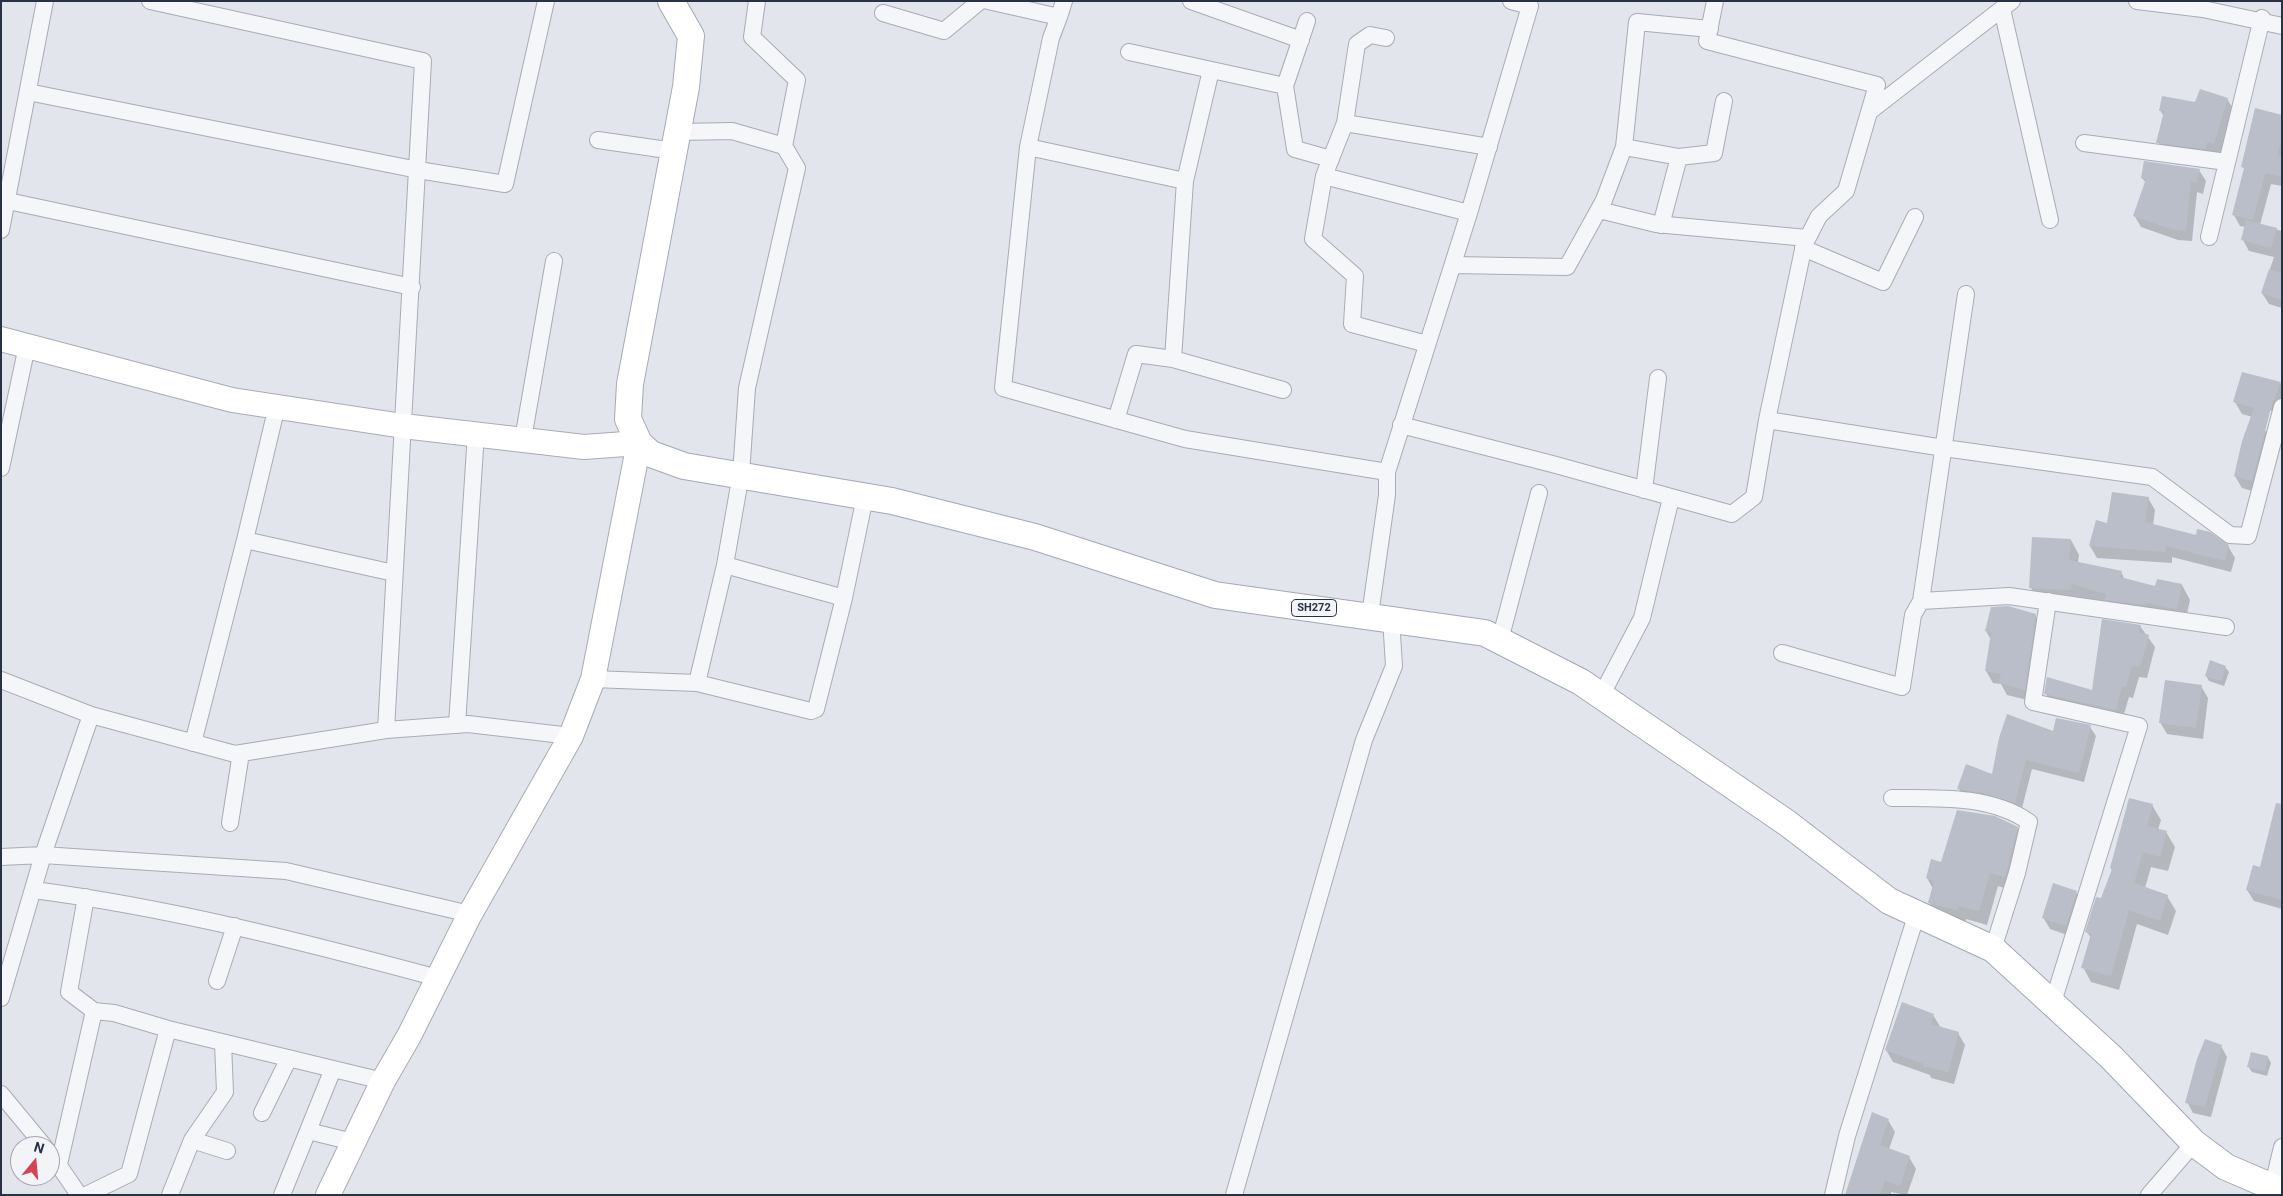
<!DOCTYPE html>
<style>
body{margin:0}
#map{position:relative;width:2283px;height:1196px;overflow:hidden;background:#e2e5eb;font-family:Roboto,sans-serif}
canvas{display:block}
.frame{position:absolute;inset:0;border:2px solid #293244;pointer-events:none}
.north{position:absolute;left:10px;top:1136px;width:50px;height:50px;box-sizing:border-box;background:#f2f4f8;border:1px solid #a2a6b0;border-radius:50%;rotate:17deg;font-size:14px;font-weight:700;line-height:20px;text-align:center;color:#293244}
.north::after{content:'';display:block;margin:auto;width:18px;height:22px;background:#d44354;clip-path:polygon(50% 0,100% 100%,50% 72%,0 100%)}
</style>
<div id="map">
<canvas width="2283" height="1196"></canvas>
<div class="frame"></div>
<div class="north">N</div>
</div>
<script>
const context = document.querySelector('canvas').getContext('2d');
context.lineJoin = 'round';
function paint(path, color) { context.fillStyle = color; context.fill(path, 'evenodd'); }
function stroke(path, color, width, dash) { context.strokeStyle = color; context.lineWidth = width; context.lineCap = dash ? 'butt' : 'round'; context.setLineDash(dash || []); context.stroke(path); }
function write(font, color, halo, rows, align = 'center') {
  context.font = font + ' Roboto,sans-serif'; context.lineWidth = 5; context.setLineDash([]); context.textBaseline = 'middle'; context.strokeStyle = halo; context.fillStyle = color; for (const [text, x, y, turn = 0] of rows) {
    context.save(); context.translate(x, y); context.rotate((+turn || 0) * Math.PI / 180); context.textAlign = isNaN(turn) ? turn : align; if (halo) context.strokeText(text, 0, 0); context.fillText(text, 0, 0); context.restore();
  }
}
paint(new Path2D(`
 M 2227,99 L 2234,110 L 2220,154 L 2213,152 L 2211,159 L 2164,153 L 2158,142 L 2164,117 L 2160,110 Z
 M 2282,116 L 2282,186 L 2271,184 L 2260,225 L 2282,231 L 2282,308 L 2269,304 L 2262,293 L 2274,257 L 2249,251 L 2243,240 L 2246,227 L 2240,226 L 2234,215 L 2245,171 L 2243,167 Z
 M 2199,170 L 2206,181 L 2203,194 L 2197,192 L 2192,241 L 2178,240 L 2141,227 L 2134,215 L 2146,183 L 2142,178 Z
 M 2280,383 L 2282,387 L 2280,414 L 2260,407 L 2256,418 L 2242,414 L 2235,402 Z
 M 2265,430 L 2272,442 L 2259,493 L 2242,488 L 2235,476 Z
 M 2148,498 L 2155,510 L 2153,525 L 2228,546 L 2235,558 L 2231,572 L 2172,557 L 2172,563 L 2097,558 L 2090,546 L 2108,524 Z
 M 2071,540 L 2079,555 L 2078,563 L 2121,572 L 2125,580 L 2156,588 L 2182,585 L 2190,600 L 2185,623 L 2039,603 L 2031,588 Z
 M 2035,615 L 2042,627 L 2031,701 L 2007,695 L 2001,684 L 1993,683 L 1986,671 L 1991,640 L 1986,631 Z
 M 2140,626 L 2155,647 L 2147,678 L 2139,677 L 2133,698 L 2129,697 L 2122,721 L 2052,706 L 2046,694 L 2093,691 Z
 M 2225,667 L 2229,672 L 2224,686 L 2209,681 L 2206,676 Z
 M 2201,686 L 2208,698 L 2203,739 L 2167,734 L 2160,722 Z
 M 2090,727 L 2096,736 L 2084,782 L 2032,769 L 2021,812 L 1964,799 L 1959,789 L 1967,766 L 1993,776 Z
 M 2152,805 L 2161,820 L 2158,830 L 2166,832 L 2175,847 L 2168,871 L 2151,867 L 2145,888 L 2167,896 L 2176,911 L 2168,935 L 2137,924 L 2119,990 L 2091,982 L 2083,967 L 2091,938 L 2087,932 L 2102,900 L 2112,871 L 2111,868 Z
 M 2282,811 L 2282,909 L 2254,901 L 2247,890 L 2260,868 Z
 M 2017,828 L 2025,843 L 2013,891 L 1998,886 L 1987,925 L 1966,919 L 1965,924 L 1938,917 L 1929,902 L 1933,889 L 1927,878 L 1942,863 Z
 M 2076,892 L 2083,904 L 2073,937 L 2050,929 L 2043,917 Z
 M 1933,1015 L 1941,1028 L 1958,1033 L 1965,1045 L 1954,1084 L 1931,1078 L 1930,1075 L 1893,1062 L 1886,1050 Z
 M 2221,1046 L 2227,1057 L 2211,1117 L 2193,1113 L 2187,1102 Z
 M 2268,1057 L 2271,1063 L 2267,1076 L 2252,1072 L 2248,1066 Z
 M 1888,1120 L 1895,1132 L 1889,1149 L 1909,1157 L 1916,1169 L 1907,1195 L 1891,1192 L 1891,1195 L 1846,1195 Z`), '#0003');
paint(new Path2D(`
 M 2200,89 L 2228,98 L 2214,144 L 2207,142 L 2205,149 L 2156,143 L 2164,111 L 2159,111 L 2162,96 L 2195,102 Z
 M 2255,108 L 2282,115 L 2282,138 L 2277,155 L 2282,156 L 2282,177 L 2265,173 L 2253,220 L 2232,215 L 2244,168 L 2241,167 Z
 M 2144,161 L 2200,169 L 2197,183 L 2191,181 L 2186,231 L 2171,229 L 2133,216 L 2146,179 L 2141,178 Z
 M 2246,220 L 2277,228 L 2271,248 L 2241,240 Z
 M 2269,269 L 2282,273 L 2282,300 L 2261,293 Z
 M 2242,372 L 2281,382 L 2272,404 L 2252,481 L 2234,476 L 2242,441 L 2254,408 L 2233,402 Z
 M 2112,492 L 2149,497 L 2145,522 L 2196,535 L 2197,529 L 2210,532 L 2229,545 L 2225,561 L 2166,546 L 2165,552 L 2089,546 L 2096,520 L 2107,523 Z
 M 2032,537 L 2071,539 L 2069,560 L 2122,571 L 2120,577 L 2155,586 L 2157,579 L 2182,584 L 2177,609 L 2146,603 L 2146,605 L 2105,600 L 2106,594 L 2072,584 L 2071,590 L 2029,588 Z
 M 2008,606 L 2036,614 L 2025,690 L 1999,683 L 2001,674 L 1985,671 L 1991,633 L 1985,631 L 1991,607 Z
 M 2102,619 L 2141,625 L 2139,632 L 2149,635 L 2140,667 L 2132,666 L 2126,687 L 2122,686 L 2116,710 L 2044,694 L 2047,677 L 2092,690 Z
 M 2210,660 L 2226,666 L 2221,681 L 2205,676 Z
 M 2165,680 L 2202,685 L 2196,728 L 2159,723 Z
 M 2007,714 L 2053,731 L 2056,718 L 2091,725 L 2079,773 L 2026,760 L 2015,803 L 1983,793 L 1957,789 L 1966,764 L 1992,774 L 1999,738 Z
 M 2129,798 L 2153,804 L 2147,826 L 2167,831 L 2160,857 L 2143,852 L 2134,883 L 2168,895 L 2160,921 L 2129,910 L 2111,976 L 2081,968 L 2091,934 L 2085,932 L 2096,897 L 2101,898 L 2112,869 L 2110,868 Z
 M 2276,803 L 2282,804 L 2282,900 L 2246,890 L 2253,865 L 2260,867 Z
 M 1957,810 L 1995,816 L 2018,827 L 2005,877 L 1990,873 L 1979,911 L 1958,906 L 1957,910 L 1928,903 L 1934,881 L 1926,878 L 1931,859 L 1941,862 Z
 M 2053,883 L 2077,891 L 2066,926 L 2042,918 Z
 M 1902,1002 L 1934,1014 L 1931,1024 L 1959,1032 L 1948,1072 L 1923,1066 L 1924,1064 L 1885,1050 Z
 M 2205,1039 L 2222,1045 L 2205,1107 L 2185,1103 L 2197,1059 Z
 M 2251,1052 L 2268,1056 L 2265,1071 L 2247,1067 Z
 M 1872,1112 L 1889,1119 L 1880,1145 L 1910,1156 L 1900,1186 L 1885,1180 L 1880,1195 L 1845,1195 Z`), '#b9bec9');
const street = new Path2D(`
 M 150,1 L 423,61 L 386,730
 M 988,1 L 1059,17 L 1051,38 L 1028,147 L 1003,388 L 1185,439 L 1387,472 L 1387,495 L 1370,615
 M 1191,1 L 1301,40
 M 2137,1 L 2203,9 L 2282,26
 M 2002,9 L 2050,220
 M 883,13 L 944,31 L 980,1
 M 1059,17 L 1064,1
 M 1307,21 L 1285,86 L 1295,149 L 1331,159
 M 1386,38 L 1370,35 L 1357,44 L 1345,123 L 1324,176 L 1313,239 L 1355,276 L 1352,324 L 1427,344
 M 1129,52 L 1285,86
 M 28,92 L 418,170 L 505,184 L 546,1
 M 1869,112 L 2012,1
 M 1345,123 L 1489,147
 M 678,132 L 732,131 L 784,146
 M 598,140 L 674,151
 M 2084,143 L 2227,162
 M 1028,147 L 1185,181
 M 1624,147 L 1679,157 L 1714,153 L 1724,101
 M 1324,176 L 1469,213
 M 8,201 L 412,287
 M 1599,210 L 1656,224 L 1807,238
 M 1661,225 L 1679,157
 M 1,230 L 45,1
 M 2209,237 L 2262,18
 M 1803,248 L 1883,282 L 1915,217
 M 1453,265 L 1567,267 L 1604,200 L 1624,147 L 1637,22 L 1710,29
 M 1173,359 L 1185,181 L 1211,70
 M 1116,420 L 1136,354 L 1173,359 L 1283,390
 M 1767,420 L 1944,448 L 2152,477 L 2230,535 L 2248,536 L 2282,407
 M 1401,425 L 1556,465 L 1732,514 L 1754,497 L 1767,420 L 1804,245 L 1819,216 L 1846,191 L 1877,85 L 1707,41 L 1715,1
 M 523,439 L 554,261
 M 1,468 L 27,346
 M 1387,472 L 1469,213 L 1530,6 L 1511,1
 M 1644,490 L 1658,378
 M 245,540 L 394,573
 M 725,565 L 844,598
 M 1921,601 L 2009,596 L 2226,627
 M 2048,601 L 2033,702 L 2139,726 L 2053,1002
 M 1500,640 L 1539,493
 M 1782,653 L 1902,687 L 1913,615 L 1921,601 L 1966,294
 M 593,679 L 697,683 L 811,711 L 816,709 L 844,598 L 865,497
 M 1,680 L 91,715 L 235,754 L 386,730 L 468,724 L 571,736
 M 697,683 L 725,565 L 741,474 L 747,388 L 797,168 L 784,146 L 797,80 L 752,37 L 757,1
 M 1601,696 L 1642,618 L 1671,498
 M 457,725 L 476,433
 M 193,743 L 245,540 L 277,406
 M 1892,798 C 1936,798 1991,795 2029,822 L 2017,873 L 1993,949
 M 230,823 L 241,753
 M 1,857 L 43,855 L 286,871 L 470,914
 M 34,890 C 171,908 304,942 438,978
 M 86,897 L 69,992 L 94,1011
 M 217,981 L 235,926
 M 1,998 L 43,855 L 91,715
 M 1,1094 L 44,1146
 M 262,1113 L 289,1058
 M 308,1131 L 353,1142
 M 192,1140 L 227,1151
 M 53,1157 L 79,1195
 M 59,1164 L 94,1011 L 114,1013 L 168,1029 L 383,1081
 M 2272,1189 L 2282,1147
 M 86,1195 L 129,1174 L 168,1029
 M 170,1195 L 192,1140 L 225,1092 L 223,1043
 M 282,1195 L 333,1069
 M 1234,1195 L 1364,740 L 1394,666 L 1391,618
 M 1833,1195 L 1847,1136 L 1917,913
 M 2149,1195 L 2194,1143`);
const secondary = new Path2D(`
 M 1,339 L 232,400 L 403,426 L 584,447 L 639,443 L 593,679 L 571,736 L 470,914 L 409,1036 L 383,1081 L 328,1195`);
const primary = new Path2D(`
 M 671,1 L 691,36 L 686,87 L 630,384 L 628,419 L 639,443 L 651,454 L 684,466 L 892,501 L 1035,537 L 1215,595 L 1485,633 L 1581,682 L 1787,823 L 1889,901 L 1993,949 L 2111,1057 L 2194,1143 L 2226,1167 L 2282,1191`);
stroke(street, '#a7acb6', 18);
stroke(secondary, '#a7acb6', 26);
stroke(primary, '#a1a9b7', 28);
stroke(street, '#f5f6f9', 16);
stroke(secondary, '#fff', 24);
stroke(primary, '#fff', 26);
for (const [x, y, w] of [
 [1314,608,45]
]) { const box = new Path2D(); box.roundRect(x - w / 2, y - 8.5, w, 17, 4); context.fillStyle = '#f2f4f8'; context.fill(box); stroke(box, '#293244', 1); }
write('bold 11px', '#293244', null, [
 ["SH272",1314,608]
]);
</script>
